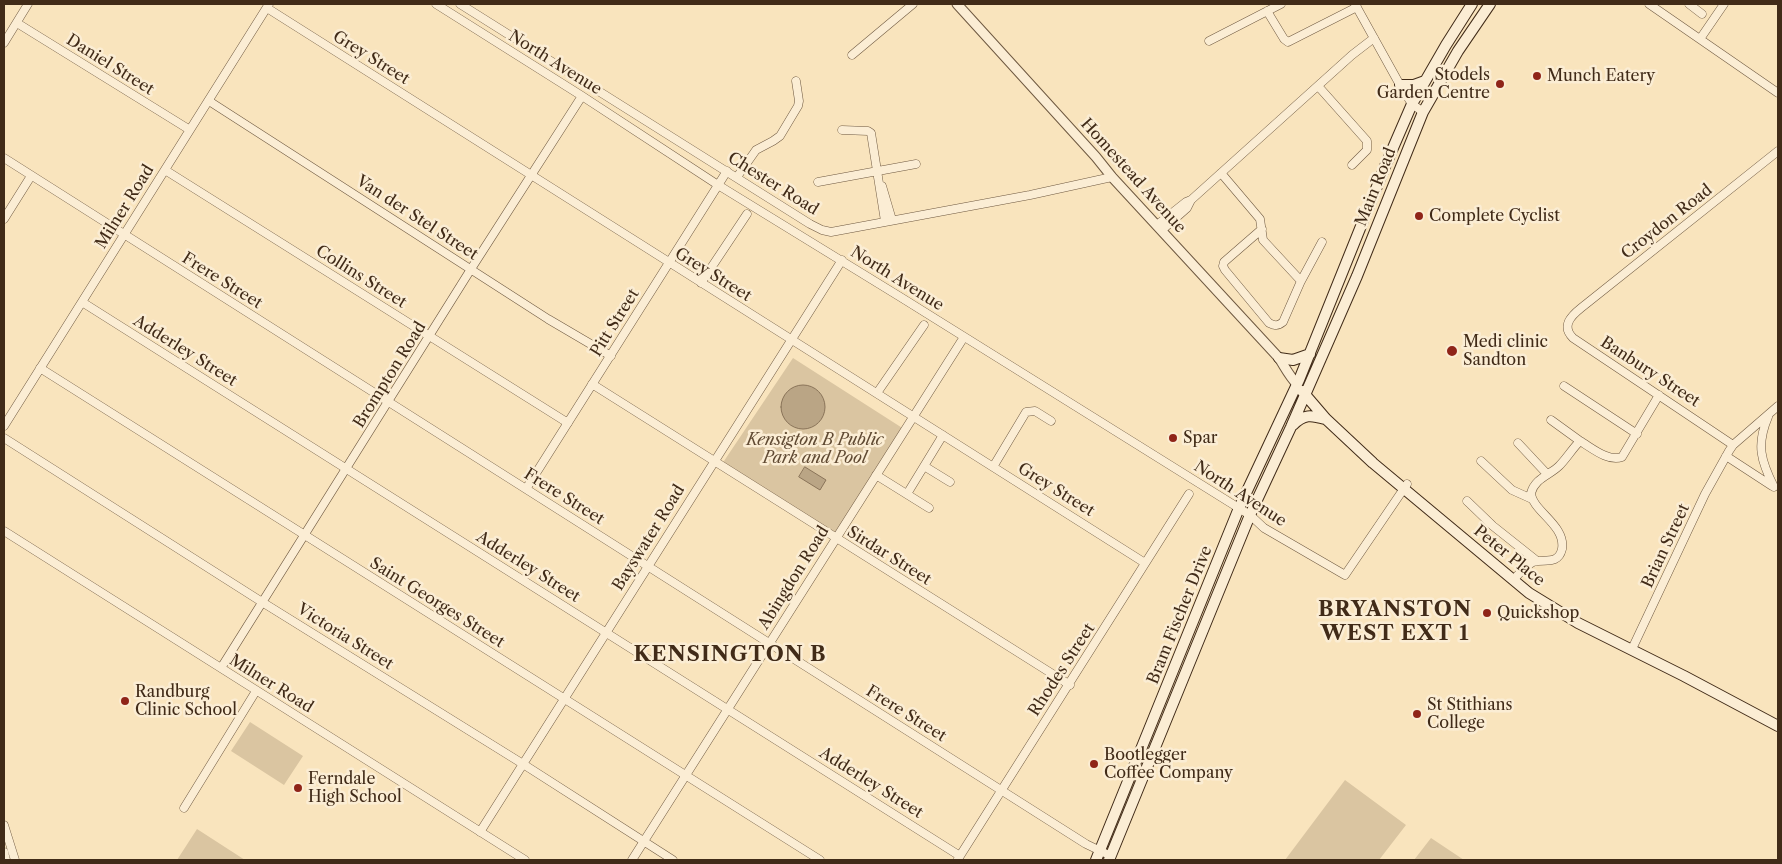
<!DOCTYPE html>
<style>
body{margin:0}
#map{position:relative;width:1782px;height:864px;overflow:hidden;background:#f9e4bd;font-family:"Libre Caslon Text",serif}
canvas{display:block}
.frame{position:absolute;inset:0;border:5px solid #412b18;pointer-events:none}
</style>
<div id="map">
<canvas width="1782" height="864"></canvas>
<div class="frame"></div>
</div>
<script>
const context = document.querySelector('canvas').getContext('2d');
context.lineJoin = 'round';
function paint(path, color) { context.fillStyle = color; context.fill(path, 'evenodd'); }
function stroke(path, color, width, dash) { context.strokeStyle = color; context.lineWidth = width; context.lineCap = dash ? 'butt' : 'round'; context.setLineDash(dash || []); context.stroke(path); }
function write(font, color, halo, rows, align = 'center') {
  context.font = font + ' "Libre Caslon Text",serif'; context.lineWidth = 5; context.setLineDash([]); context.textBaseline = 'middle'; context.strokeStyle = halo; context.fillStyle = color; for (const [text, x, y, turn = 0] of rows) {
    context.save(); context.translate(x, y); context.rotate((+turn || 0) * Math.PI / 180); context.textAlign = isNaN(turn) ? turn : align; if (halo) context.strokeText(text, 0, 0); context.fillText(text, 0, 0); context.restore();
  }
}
paint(new Path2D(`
 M 793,358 L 907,431 L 837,542 L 722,464 Z
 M 250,722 L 303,756 L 284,785 L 231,751 Z
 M 1345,780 L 1406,825 L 1379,860 L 1285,860 Z
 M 197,829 L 245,860 L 177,860 Z
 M 1431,838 L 1464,860 L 1414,860 Z`), '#dac5a1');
const water = new Path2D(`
 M781 407a22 22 0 1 1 44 0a22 22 0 1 1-44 0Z
 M 805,467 L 826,480 L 820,490 L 799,477 Z`);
paint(water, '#baa585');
stroke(water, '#8a7459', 1);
const minor = new Path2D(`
 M 436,4 L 582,96 L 718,185 L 902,298 L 1250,515 L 1264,528 L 1345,575 L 1407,484
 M 460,4 L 810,224 L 822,230 L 831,232 L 1030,195 L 1112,177
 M 1355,4 L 1400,85 L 1412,104 L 1423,112
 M 1649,4 L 1778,93
 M 1689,4 L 1702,14
 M 267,8 L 1145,563
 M 1267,11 L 1284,39 L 1288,42 L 1357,7
 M 17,23 L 190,130
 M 1700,39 L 1724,4
 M 1209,41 L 1281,4
 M 4,43 L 28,4
 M 852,55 L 913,4
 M 1318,86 L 1367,141 L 1367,150 L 1352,165
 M 209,101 L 548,319 L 611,356
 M 842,130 L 868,131 L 871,133 L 885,221
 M 4,158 L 1086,844 L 1111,856
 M 165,170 L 568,423
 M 1221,173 L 1260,219 L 1263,240 L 1301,281 L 1283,322 C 1278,326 1275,326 1269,323 L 1225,270 L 1223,266 L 1224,262 L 1262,229
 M 737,177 L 756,150 L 773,141 L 780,136 L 798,106 L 799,101 L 796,81
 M 818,182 L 916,164
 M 882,186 L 892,220
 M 4,219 L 31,176
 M 1157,225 L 1186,202 L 1191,200 L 1352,55 L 1374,38
 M 1162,230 L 1187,208 L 1191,200
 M 1301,281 L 1322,242
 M 701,283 L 747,214
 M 82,302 L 960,856
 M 40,368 L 820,860
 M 592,384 L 1070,685
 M 1564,386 L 1637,434
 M 877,393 L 924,325
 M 1768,417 C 1756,445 1761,461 1774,487
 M 4,426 L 269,4
 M 4,438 L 262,602 L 523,764 L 673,860
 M 1580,441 C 1592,448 1608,462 1622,457 L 1659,395
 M 1518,443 L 1547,474
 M 1733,445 L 1573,338 C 1561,326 1571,316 1581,308 L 1778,151
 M 1726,456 L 1772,486
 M 1481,461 L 1512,490 L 1532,499
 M 924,466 L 950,482
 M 993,467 L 1026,412 L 1035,411 L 1051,421
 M 876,475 L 929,508
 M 526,489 L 727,171
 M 907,494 L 943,435
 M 1467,501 L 1493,526 L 1537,561
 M 4,531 L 525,860
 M 1515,578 C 1520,573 1526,565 1533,562 C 1543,558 1558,566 1562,549 C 1566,525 1532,511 1531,493 C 1535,478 1550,475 1559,466 C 1567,458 1572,449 1580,441 L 1551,420
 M 1632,649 L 1705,494 L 1729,451 L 1733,445 L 1778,406
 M 221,668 L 471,269 L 582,96
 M 184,808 L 256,691
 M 4,825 L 15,860
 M 480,832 L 842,260
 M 4,852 L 6,860
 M 958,859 L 1189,494
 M 632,860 L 964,337`);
const tertiary = new Path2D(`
 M 957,4 L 1096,157 L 1112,177 L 1279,358 C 1285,367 1289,376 1297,384`);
const secondary = new Path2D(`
 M 1400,85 L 1414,85 L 1425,81
 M 1279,358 L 1293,360 L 1310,354
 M 1302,391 L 1326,419 L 1373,463 L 1529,593 L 1578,623 L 1684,676 L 1778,726
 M 1293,425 C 1304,414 1311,415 1325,419
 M 1096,860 L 1239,508 L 1299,380 L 1386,164 L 1412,104 L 1446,45 L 1472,4
 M 1109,860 L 1250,515 L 1291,427 L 1357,276 L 1423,112 L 1458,51 L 1490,4`);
stroke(minor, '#6f5941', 9);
stroke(tertiary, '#6f5941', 11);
stroke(secondary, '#412b18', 12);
stroke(minor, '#fbedd4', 8);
stroke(tertiary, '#fbedd4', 9);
stroke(secondary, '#fbedd4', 10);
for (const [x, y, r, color] of [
 [1537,76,5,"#8f2418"],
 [1500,84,5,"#8f2418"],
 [1419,216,5,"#8f2418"],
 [1452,351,6,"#8f2418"],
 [1173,438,5,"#8f2418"],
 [1487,613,5,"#8f2418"],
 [125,701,5,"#8f2418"],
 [1417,714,5,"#8f2418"],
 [1094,764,5,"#8f2418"],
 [298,788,5,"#8f2418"]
]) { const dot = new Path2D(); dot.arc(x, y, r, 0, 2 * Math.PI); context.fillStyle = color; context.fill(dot); stroke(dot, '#fbedd4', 2); }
write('16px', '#412b18', '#fbedd4', [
 ["Grey Street",371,58,32],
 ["North Avenue",555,63,32],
 ["Daniel Street",110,65,32],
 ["Homestead Avenue",1133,176,48],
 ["Chester Road",773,184,32],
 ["Main Road",1376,187,-68],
 ["Milner Road",125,207,-58],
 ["Van der Stel Street",417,218,33],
 ["Croydon Road",1667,222,-38],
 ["Grey Street",713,275,32],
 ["Collins Street",361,277,32],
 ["North Avenue",897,279,32],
 ["Frere Street",222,281,32],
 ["Pitt Street",615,323,-58],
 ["Adderley Street",185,351,32],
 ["Banbury Street",1650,372,33],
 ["Brompton Road",390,375,-58],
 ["Grey Street",1056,490,32],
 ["North Avenue",1240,494,33],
 ["Frere Street",564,497,32],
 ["Bayswater Road",649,538,-58],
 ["Brian Street",1666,546,-65],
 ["Sirdar Street",889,556,32],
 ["Peter Place",1509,556,39],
 ["Adderley Street",528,567,32],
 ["Abingdon Road",794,578,-58],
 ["Saint Georges Street",437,603,32],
 ["Bram Fischer Drive",1180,615,-68],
 ["Victoria Street",345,637,32],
 ["Rhodes Street",1062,670,-57],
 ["Milner Road",271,684,32],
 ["Frere Street",906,714,32],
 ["Adderley Street",871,783,32]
]);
write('16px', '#412b18', '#fbedd4', [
 ["Stodels",1490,75,"right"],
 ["Garden Centre",1490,93,"right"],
 ["Munch Eatery",1547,76],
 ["Complete Cyclist",1429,216],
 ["Medi clinic",1463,342],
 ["Sandton",1463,360],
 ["Spar",1183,438],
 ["Quickshop",1497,613],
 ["Randburg",135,692],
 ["Clinic School",135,710],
 ["St Stithians",1427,705],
 ["College",1427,723],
 ["Bootlegger",1104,755],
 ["Coffee Company",1104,773],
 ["Ferndale",308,779],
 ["High School",308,797]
], 'left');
write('italic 16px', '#604a33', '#fbedd4', [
 ["Kensigton B Public",815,440],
 ["Park and Pool",815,458]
]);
context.letterSpacing = '1px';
write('bold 21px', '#412b18', '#fbedd4', [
 ["BRYANSTON",1395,610],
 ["WEST EXT 1",1395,634],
 ["KENSINGTON B",730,655]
]);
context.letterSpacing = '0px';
</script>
